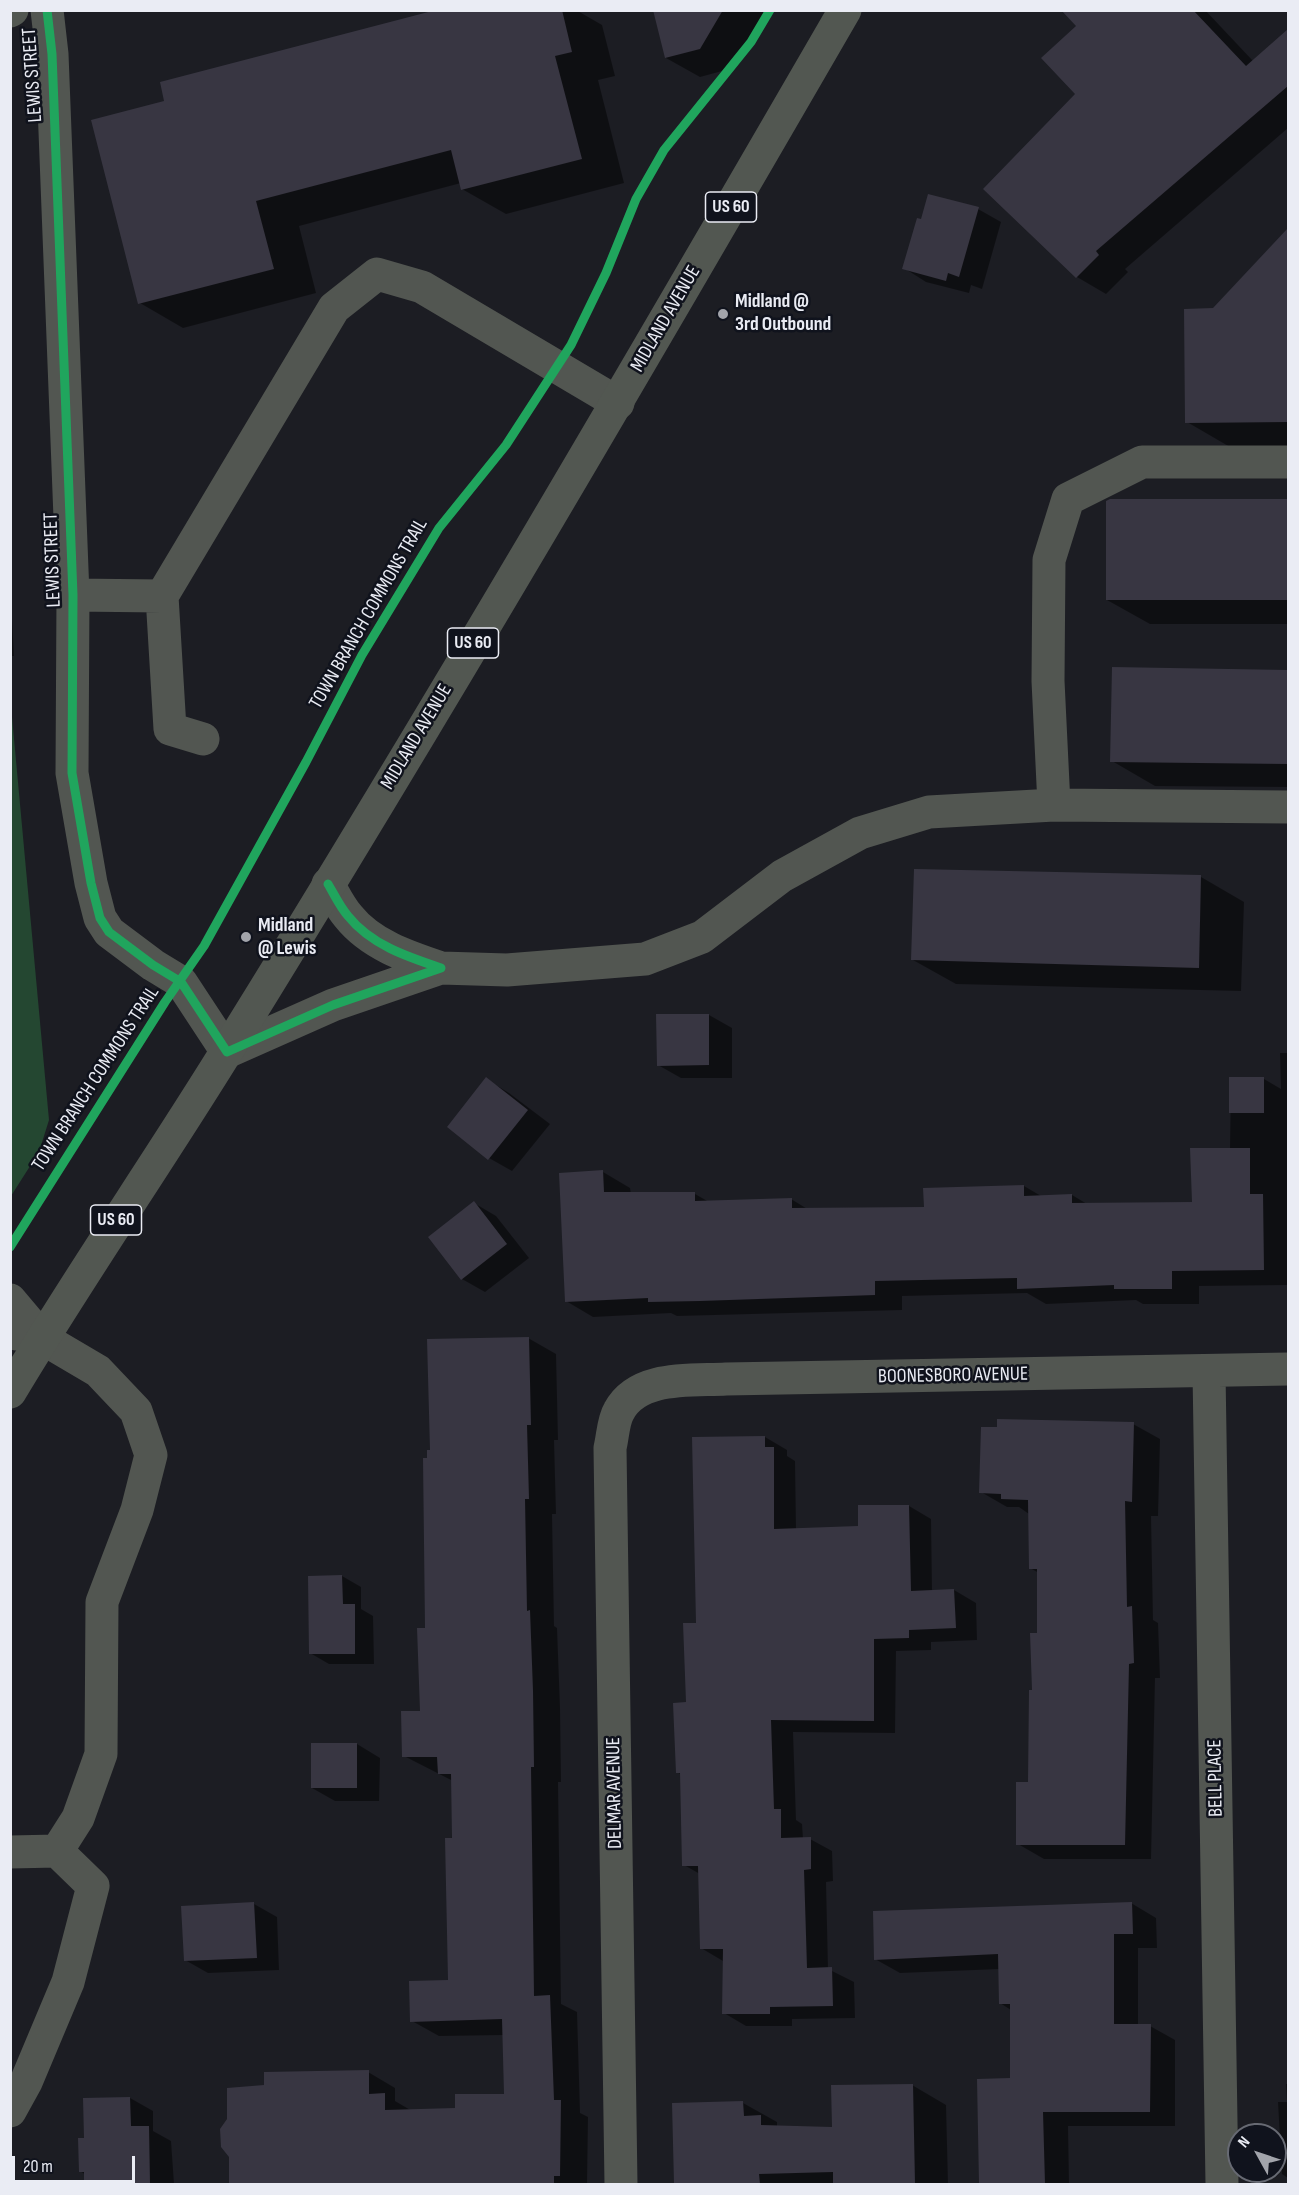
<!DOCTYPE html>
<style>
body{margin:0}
#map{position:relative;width:1299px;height:2195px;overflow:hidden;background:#1c1d23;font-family:"Sofia Sans Condensed",sans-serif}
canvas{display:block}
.frame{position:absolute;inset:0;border:12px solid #eaecf4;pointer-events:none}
.north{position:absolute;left:1227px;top:2123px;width:60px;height:60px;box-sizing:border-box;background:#10131d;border:2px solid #676a73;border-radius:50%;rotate:310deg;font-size:16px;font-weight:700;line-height:24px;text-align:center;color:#eaecf4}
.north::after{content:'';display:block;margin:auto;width:21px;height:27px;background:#a2a4ab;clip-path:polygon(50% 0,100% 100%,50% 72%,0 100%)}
.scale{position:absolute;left:12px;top:2156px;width:123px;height:27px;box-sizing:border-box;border:3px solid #eaecf4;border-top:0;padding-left:8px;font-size:18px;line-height:21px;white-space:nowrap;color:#eaecf4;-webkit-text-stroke:4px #10131d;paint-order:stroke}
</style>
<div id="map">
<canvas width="1299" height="2195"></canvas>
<div class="frame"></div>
<div class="north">N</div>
<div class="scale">20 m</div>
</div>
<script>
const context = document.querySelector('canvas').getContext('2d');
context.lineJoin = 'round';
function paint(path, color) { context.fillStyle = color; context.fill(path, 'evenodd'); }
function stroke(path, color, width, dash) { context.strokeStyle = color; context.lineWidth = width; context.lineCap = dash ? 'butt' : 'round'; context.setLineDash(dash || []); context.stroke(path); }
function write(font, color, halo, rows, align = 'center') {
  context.font = font + ' "Sofia Sans Condensed",sans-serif'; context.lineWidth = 5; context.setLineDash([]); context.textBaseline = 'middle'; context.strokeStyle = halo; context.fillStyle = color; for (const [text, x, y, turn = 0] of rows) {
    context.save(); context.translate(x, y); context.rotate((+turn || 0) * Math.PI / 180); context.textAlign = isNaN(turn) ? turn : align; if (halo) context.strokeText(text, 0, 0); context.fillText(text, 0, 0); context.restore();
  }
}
paint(new Path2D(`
 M 11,706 L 49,1120 L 39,1152 L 11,1196 Z`), '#244731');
paint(new Path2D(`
 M 442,10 L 576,10 L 602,25 L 615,76 L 598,80 L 624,183 L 506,214 L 462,189 L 461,183 L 299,226 L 316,293 L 183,328 L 140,303 L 166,102 Z
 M 654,10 L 768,10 L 733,68 L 700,77 L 666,58 Z
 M 1070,10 L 1205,10 L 1253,61 L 1282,36 L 1288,40 L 1288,128 L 1125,269 L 1128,272 L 1106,294 L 1077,277 L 1078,26 Z
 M 978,209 L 1001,222 L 982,289 L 971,285 L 969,293 L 926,282 L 904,268 Z
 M 1288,230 L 1288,447 L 1230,447 L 1187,422 L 1214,310 Z
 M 1288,500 L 1288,624 L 1150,624 L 1107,600 L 1110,501 Z
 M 10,600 L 11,601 L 14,656 L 10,656 Z
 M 1113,669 L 1288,671 L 1288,787 L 1155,786 L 1112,761 Z
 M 1201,877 L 1244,902 L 1241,991 L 956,984 L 913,960 Z
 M 709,1015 L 732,1028 L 732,1078 L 681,1078 L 658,1065 Z
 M 1280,1053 L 1288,1053 L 1288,1285 L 1199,1286 L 1199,1304 L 1143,1304 L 1136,1300 L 1046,1304 L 1027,1293 L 902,1296 L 902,1310 L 677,1316 L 671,1313 L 593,1317 L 566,1301 L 560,1174 L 603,1172 L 630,1188 L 631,1194 L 695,1194 L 709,1202 L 791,1199 L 809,1210 L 926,1208 L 1024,1186 L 1041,1196 L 1072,1195 L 1087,1204 L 1193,1204 L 1230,1149 L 1231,1079 L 1264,1079 L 1281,1089 Z
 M 486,1079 L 509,1093 L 550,1124 L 512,1171 L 489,1158 Z
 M 474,1203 L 496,1216 L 529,1258 L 485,1292 L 462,1279 L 430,1237 Z
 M 528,1338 L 556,1354 L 558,1440 L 554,1440 L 556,1514 L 552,1514 L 554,1626 L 557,1628 L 560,1708 L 561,1782 L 558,1782 L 561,2004 L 577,2012 L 580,2113 L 588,2117 L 587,2184 L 230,2184 L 230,2156 L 265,2086 L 368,2072 L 395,2088 L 395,2101 L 412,2111 L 456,2110 L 505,2096 L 504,2035 L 439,2036 L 412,2021 L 449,1982 L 453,1781 L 404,1756 L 422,1712 L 426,1629 L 429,1459 Z
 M 1133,1424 L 1160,1439 L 1158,1516 L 1151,1516 L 1153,1620 L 1158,1623 L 1160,1678 L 1155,1678 L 1151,1859 L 1044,1859 L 1018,1844 L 1030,1783 L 1038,1634 L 1039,1573 L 1030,1568 L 1029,1514 L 1019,1507 L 1007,1507 L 981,1492 Z
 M 765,1437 L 787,1450 L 787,1456 L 795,1461 L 796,1529 L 859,1528 L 909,1506 L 931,1519 L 932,1591 L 954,1590 L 976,1603 L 977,1640 L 931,1642 L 931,1650 L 896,1651 L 895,1733 L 793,1732 L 796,1820 L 802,1824 L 803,1839 L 810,1839 L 832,1851 L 833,1881 L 826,1882 L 828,1969 L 854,1982 L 855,2018 L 792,2019 L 792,2026 L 746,2026 L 724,2013 L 723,1961 L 701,1948 L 700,1874 L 684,1865 L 682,1775 L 677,1772 L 698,1624 Z
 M 342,1576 L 361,1587 L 361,1609 L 373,1616 L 374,1664 L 329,1664 L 310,1653 L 309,1577 Z
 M 357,1744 L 380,1758 L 379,1801 L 335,1801 L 312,1788 Z
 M 1131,1903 L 1156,1918 L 1157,1948 L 1138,1948 L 1138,2026 L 1150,2026 L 1175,2040 L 1175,2126 L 1068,2126 L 1069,2184 L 980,2184 L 978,2080 L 1012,2079 L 1011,2010 L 1000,2003 L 1000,1969 L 900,1973 L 875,1959 Z
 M 254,1904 L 277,1917 L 279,1970 L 208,1973 L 185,1960 L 183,1907 Z
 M 1286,2084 L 1288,2084 L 1288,2178 L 1282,2174 L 1278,2102 L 1287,2102 Z
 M 912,2085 L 946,2105 L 948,2184 L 675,2183 L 743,2103 L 777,2122 L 777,2126 L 833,2129 Z
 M 130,2098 L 153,2111 L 153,2131 L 171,2141 L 174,2184 L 86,2184 L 86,2175 L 80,2171 L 86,2139 Z`), '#0007');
paint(new Path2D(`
 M 436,10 L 562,10 L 572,52 L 555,56 L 582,159 L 461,190 L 451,150 L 256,201 L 274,269 L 138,304 L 91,120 L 164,101 L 160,82 Z
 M 653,10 L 723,10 L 700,49 L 665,58 Z
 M 1061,10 L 1193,10 L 1246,66 L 1288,29 L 1288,86 L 1096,251 L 1099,255 L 1076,278 L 983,189 L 1075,94 L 1041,58 L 1076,26 Z
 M 928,194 L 979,207 L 959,277 L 948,273 L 946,281 L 902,269 L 917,218 L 921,219 Z
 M 1288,228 L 1288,422 L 1185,423 L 1184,309 L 1213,308 Z
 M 1110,499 L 1288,499 L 1288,600 L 1106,600 L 1106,501 Z
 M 1112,667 L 1288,670 L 1288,764 L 1110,762 Z
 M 914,869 L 1201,875 L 1199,968 L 911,960 Z
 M 656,1014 L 709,1014 L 709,1065 L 657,1066 Z
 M 486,1077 L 528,1110 L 488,1160 L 447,1127 Z
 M 1229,1077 L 1264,1077 L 1264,1113 L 1229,1113 Z
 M 1190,1148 L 1250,1148 L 1250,1194 L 1263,1194 L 1264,1270 L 1172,1271 L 1172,1289 L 1114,1289 L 1114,1285 L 1017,1289 L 1017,1278 L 875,1281 L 875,1295 L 700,1301 L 648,1302 L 648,1298 L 565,1302 L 559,1173 L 603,1170 L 604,1192 L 695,1192 L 695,1201 L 792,1198 L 792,1208 L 924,1207 L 923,1188 L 1024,1185 L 1024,1196 L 1072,1194 L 1072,1203 L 1192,1202 Z
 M 474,1201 L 507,1244 L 461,1280 L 428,1237 Z
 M 529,1337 L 531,1425 L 527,1425 L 529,1499 L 525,1499 L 527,1611 L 530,1610 L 533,1691 L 534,1767 L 531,1767 L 534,1996 L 550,1995 L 554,2100 L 561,2100 L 560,2176 L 554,2176 L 554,2184 L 229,2184 L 229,2157 L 221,2147 L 220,2129 L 227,2119 L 227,2088 L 264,2085 L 264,2072 L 369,2070 L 369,2094 L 385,2093 L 385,2110 L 455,2108 L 455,2094 L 504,2094 L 502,2019 L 410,2022 L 409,1981 L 448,1980 L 445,1838 L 452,1838 L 451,1774 L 438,1774 L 437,1757 L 402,1757 L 401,1711 L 420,1711 L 417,1628 L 425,1628 L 423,1458 L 427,1458 L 427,1450 L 430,1450 L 427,1339 Z
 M 997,1419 L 1134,1422 L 1132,1502 L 1125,1501 L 1127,1607 L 1132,1606 L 1134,1663 L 1129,1664 L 1125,1845 L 1016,1845 L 1016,1782 L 1028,1782 L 1029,1690 L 1032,1690 L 1030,1633 L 1037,1633 L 1037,1569 L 1029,1569 L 1028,1500 L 1001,1499 L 1001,1494 L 979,1493 L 981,1427 L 997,1427 Z
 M 765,1436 L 765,1447 L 774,1447 L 774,1529 L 858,1526 L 858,1505 L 909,1505 L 911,1591 L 954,1589 L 956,1628 L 909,1630 L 909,1638 L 874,1639 L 874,1721 L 771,1720 L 774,1809 L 781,1809 L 781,1838 L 811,1837 L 811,1869 L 804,1870 L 807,1968 L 832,1967 L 833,2006 L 770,2007 L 770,2014 L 722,2014 L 723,1949 L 700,1949 L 698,1866 L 682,1866 L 680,1773 L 676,1773 L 673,1703 L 686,1702 L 683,1623 L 696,1623 L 692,1437 Z
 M 342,1575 L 343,1604 L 355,1604 L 355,1654 L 309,1654 L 308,1576 Z
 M 311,1743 L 357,1743 L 357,1788 L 311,1788 Z
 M 254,1902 L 257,1958 L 184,1961 L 181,1906 Z
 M 1132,1902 L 1133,1934 L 1114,1934 L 1114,2024 L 1151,2024 L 1150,2112 L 1043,2112 L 1045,2184 L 979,2184 L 977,2079 L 1010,2078 L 1010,2004 L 999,2004 L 998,1954 L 874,1960 L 873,1911 Z
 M 913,2084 L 915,2184 L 833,2184 L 833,2172 L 759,2174 L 760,2184 L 674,2184 L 672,2103 L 743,2101 L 744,2116 L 761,2115 L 761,2125 L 832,2127 L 831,2085 Z
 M 130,2097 L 131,2126 L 149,2126 L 150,2184 L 84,2184 L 84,2172 L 79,2172 L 78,2138 L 84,2138 L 83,2098 Z`), '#383642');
stroke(new Path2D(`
 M 47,10 L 52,54 L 73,595 L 72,773 L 91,883 L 100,918 L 109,932 L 153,965 L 181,982 L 227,1052 L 333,1005 L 441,968 C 408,957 371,945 348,916 C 340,907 334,894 328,884
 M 73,595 L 162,596
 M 203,739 L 170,729 L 162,596 L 334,308 L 377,274 L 422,287 L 618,403
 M 1054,805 L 1048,681 L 1049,560 L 1068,499 L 1142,462 L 1288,462
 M 441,968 L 507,970 L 645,959 L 702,937 L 782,876 L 860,833 L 929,812 L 1054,805 L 1288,807
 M 10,1300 L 42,1338
 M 10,1333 L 42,1338 L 98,1371 L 136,1411 L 151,1455 L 137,1510 L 102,1602 L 101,1754 L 78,1818 L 57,1851
 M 1209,1372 L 1222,2184
 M 10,1852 L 57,1851 L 93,1886 L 68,1982 L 26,2082 L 10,2111
 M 621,2184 L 610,1448 C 613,1436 613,1421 619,1411 C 638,1375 691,1381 726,1379 L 1288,1369`), '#525651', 33);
stroke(new Path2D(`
 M 10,11 L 12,10
 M 10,1392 C 80,1275 157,1164 228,1049 C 440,707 643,359 845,10`), '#525751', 33);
stroke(new Path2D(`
 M 47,10 L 52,54 L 73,595 L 72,773 L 91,883 L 100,918 L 109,932 L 153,965 L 181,982 L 227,1052 L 333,1005 L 441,968 C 408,957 371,945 348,916 C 340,907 334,894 328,884
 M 10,1247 L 165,1002 L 204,946 L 306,762 L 362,655 L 439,528 L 506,445 L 571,345 L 606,273 L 636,199 L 664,150 L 751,42 L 770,10`), '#20a55d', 9);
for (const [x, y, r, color] of [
 [723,314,6,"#a2a4ab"],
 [246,937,6,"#a2a4ab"]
]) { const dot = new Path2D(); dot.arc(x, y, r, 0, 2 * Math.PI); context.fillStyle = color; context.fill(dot); stroke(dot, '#10131d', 2); }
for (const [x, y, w] of [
 [731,207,51],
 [473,643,51],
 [116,1220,51]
]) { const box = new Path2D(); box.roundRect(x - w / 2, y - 15, w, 30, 4.5); context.fillStyle = '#10131d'; context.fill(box); stroke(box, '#eaecf4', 1.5); }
write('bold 18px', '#eaecf4', null, [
 ["US 60",731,207],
 ["US 60",473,643],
 ["US 60",116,1220]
]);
write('20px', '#eaecf4', '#10131d', [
 ["LEWIS STREET",33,75,-94],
 ["MIDLAND AVENUE",666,319,-60],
 ["LEWIS STREET",53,560,-92],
 ["TOWN BRANCH COMMONS TRAIL",369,614,-60],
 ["MIDLAND AVENUE",417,737,-59],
 ["TOWN BRANCH COMMONS TRAIL",96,1079,-57],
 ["BOONESBORO AVENUE",953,1376,-1],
 ["BELL PLACE",1216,1778,-91],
 ["DELMAR AVENUE",615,1793,-91]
]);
write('bold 20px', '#eaecf4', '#10131d', [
 ["Midland @",735,302],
 ["3rd Outbound",735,325],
 ["Midland",258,926],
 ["@ Lewis",258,949]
], 'left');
</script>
